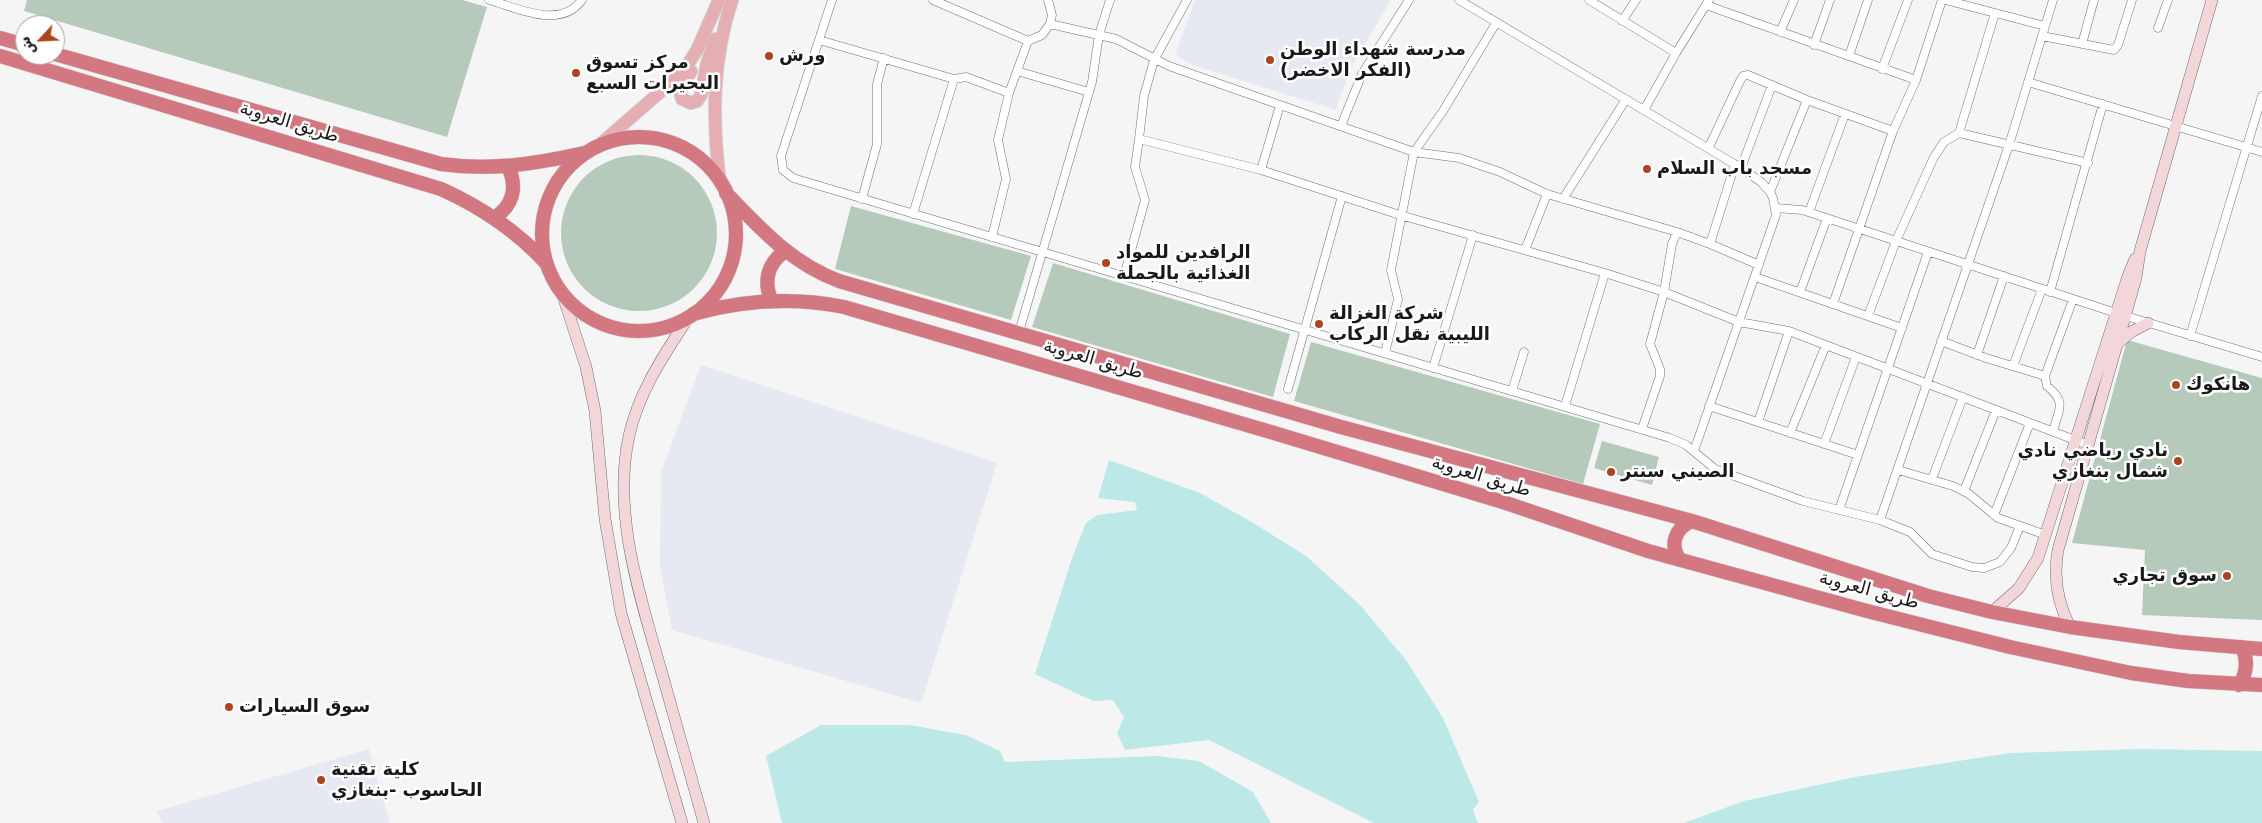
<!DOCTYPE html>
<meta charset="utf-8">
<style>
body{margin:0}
#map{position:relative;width:2262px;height:823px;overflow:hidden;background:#f5f5f6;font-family:"DejaVu Sans","Noto Sans Arabic",sans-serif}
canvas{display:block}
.north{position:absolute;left:15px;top:15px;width:50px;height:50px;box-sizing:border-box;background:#fff;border:1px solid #a3a3a3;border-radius:50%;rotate:245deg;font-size:14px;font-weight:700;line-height:20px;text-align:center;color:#191919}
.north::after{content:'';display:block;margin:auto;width:18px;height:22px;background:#ab441f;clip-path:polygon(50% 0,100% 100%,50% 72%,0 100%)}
</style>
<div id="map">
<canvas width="2262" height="823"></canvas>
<div class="north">ش</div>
</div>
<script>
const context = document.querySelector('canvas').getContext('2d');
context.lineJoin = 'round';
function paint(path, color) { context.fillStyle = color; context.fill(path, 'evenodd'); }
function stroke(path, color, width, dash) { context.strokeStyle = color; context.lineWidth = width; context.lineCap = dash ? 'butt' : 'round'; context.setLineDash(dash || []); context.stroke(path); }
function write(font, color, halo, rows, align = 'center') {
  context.font = font + ' "DejaVu Sans","Noto Sans Arabic",sans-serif'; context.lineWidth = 5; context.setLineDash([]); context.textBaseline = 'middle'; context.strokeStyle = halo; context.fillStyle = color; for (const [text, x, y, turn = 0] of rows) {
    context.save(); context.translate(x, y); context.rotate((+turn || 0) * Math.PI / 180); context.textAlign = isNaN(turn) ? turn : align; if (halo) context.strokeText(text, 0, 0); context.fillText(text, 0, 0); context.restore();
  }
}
paint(new Path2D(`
 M 1195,0 L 1391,0 L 1350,69 L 1336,110 L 1192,65 L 1175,55 Z
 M 701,365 L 997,463 L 921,703 L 672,630 L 660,566 L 661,472 Z
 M 369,749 L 390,823 L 162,823 L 157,811 Z`), '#e6e9f1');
paint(new Path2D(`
 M 27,0 L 462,0 L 487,7 L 447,137 L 24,11 Z
 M561 233a78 78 0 1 1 156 0a78 78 0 1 1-156 0Z
 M 851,206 L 1031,256 L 1011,320 L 835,269 Z
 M 1053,263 L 1290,334 L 1273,397 L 1032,327 Z
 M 2127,340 L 2262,378 L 2262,620 L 2142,615 L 2145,550 L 2072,543 Z
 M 1311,342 L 1600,424 L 1583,484 L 1294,401 Z
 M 1602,441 L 1659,457 L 1652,485 L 1594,468 Z`), '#b5cabb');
paint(new Path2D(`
 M 1109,460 L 1200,493 L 1250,521 L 1306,556 L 1360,605 L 1406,660 L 1443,718 L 1479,802 L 1473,810 L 1478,823 L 1374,823 L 1209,740 L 1125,750 L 1117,733 L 1124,717 L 1113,700 L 1093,701 L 1035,674 L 1072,558 L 1086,523 L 1097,515 L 1137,510 L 1135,502 L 1098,498 Z
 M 821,725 L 909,725 L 966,735 L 1000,751 L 1005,762 L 1157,756 L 1199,761 L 1253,792 L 1271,823 L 782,823 L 766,756 Z
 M 2142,749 L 2262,751 L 2262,823 L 1684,823 L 1744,801 L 1855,777 L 2010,753 Z`), '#bce8e8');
const street = new Path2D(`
 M 489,0 C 518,8 560,30 582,0
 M 832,0 L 781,156 L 783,170 L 793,178 L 1670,438 L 1686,445 L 1715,469 L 1803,501 L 1880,520 L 1910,532 L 1932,554 L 1972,567 L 1984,568 L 2000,562 L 2011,548 L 2020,526
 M 933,0 L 1028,41
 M 1048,0 L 1052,15 L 1050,24
 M 1187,0 L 1154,60 L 1144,96 L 1139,139 L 1261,170 L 1400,215 L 1605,273 L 1664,292 L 1739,322 L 1789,331 L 2088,445
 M 1459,0 L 1741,168 L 1761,182 L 1770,192 L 1773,198 L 1776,215 L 1694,451
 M 1589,0 L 1676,53
 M 1945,0 L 2045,26
 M 1706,5 L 1916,80
 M 1622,21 L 1636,0
 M 2158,28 L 2168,0
 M 1780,32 L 1794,0
 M 2042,36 L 2114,50 L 2118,45 L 2132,0
 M 819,40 L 954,79
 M 2082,44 L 2094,0
 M 1814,45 L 1830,0
 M 1849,56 L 1868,0
 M 1882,69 L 1908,0
 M 1017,71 L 1089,92
 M 2028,82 L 2262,152
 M 1644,110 L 1676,53 L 1709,0
 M 1341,126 L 1362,74 L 1409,0
 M 1959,133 L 2088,163
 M 1709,147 L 1740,81 L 1743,76 L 1748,75 L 1807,100 L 1893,131
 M 1741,168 L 1772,85
 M 1261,170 L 1280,105
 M 1770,192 L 1807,100
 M 862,199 L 877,144 L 877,84 L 884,58
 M 1563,199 L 1626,99
 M 1776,208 L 1802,210 L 2116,313 L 2262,357
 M 1809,212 L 1845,114
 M 913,214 L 954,79 L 966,77 L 1009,93
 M 1677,232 L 1710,244 L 1735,164
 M 992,237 L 1006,179 L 998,140 L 1009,93 L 1028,41 L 1042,35 L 1050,24 L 1116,39 L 1169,66 L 1414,152 L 1459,158 L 1500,172 L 1547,194 L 1677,232 L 1672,244 L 1664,292 L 1650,344 L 1660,369 L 1660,376 L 1642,429
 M 1710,244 L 1759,265
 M 1525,250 L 1547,194
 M 1124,276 L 1145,200 L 1135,167 L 1139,139
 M 1755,277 L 1902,328
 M 1800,292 L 1827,218
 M 2050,292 L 2103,104
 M 1833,304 L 1893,131 L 1916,80 L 1942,0
 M 1868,316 L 1896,241 L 1934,157 L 1944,142 L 1959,133 L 1995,13
 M 1019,332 L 1092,82 L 1099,35 L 1110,0
 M 2190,336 L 2262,96
 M 1941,341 L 1986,358 L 2045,376 L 2047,386 C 2067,402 2059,409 2053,431
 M 1385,353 L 1398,299 L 1391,270 L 1414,152 L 1443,111 L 1496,23
 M 1977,355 L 2004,276
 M 2013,366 L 2042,289
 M 1433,368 L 1473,235
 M 2045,376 L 2073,299
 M 1288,389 L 1342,196
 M 1512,391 L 1524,352
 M 1565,406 L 1605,273
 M 1709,406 L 1858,455
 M 1758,422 L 1789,331
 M 1790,433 L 1826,345
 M 1824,444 L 1856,357
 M 1898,470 L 1953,486 L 1969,494 L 1998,518 L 2046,535
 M 1932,479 L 1963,397
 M 1964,491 L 1996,410
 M 1839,510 L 1928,252
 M 1994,515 L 2030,423
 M 1880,520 L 2009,145 L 2053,0`);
const secondary = new Path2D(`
 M 562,293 L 586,367 L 595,411 L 605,519 L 621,613 L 682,823
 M 688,318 C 664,355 639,391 629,436 C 612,513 640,596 661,670 C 675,721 690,772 704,823
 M 2117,344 L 2131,332 L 2148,323
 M 1992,612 L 2019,588 L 2038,558 L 2128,276 L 2135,259
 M 2070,627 C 2057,602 2053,578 2058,550 L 2136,278 L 2140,251 L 2212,0`);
const primary = new Path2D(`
 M 691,71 L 680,92 L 682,99 L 691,103 L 697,101 L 701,95 L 707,63 L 715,39
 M 597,147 L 682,73 L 697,50 L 719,0
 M 720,183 C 712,119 712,61 732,0`);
const highway = new Path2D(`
 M 0,38 L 25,45
 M 55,54 L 441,164 C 491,171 535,164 584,153
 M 0,56 L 441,189 C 481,207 517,231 547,264
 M542 234a97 97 0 1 1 194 0a97 97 0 1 1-194 0Z
 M 726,193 C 761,229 791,263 839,281 L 1341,427 L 1692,521 L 1928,596 L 1992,612 L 2070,627 L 2179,642 L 2262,649
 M 494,218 C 513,206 518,187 508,167
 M 772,301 C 763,283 767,264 784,252
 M 693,314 C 743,300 794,297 844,307 L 1274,433 L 1503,502 L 1648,551 L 1867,611 L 2010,647 L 2131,673 L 2188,681 L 2262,685
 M 1680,560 C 1669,545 1675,528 1692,521
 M 2239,685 C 2247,673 2248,660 2242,647`);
stroke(street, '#6f7071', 9);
stroke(secondary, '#6f7071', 12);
stroke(primary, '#d1d1d1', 14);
stroke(highway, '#d1d1d1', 15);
stroke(street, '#fff', 8);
stroke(secondary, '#f2d6d9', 11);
stroke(primary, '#e5aeb3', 12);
stroke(highway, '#d37881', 14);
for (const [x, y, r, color] of [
 [769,56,5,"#ab441f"],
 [1270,60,5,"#ab441f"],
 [576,73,5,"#ab441f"],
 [1647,169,5,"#ab441f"],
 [1106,263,5,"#ab441f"],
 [1319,324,5,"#ab441f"],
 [2176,385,5,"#ab441f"],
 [2178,461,5,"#ab441f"],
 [1611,472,5,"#ab441f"],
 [2227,576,5,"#ab441f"],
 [229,707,5,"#ab441f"],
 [321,780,5,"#ab441f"]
]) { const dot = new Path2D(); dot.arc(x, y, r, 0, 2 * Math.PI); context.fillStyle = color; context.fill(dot); stroke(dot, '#fff', 2); }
write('bold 18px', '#191919', '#fff', [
 ["مدرسة شهداء الوطن",1280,50],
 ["(الفكر الاخضر)",1280,71],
 ["ورش",779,56],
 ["مركز تسوق",586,63],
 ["البحيرات السبع",586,84],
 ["مسجد باب السلام",1657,169],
 ["الرافدين للمواد",1116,253],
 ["الغذائية بالجملة",1116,274],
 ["شركة الغزالة",1329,314],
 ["الليبية نقل الركاب",1329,335],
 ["هانكوك",2186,385],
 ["نادي رياضي نادي",2168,451,"right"],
 ["شمال بنغازي",2168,472,"right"],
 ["الصيني سنتر",1621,472],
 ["سوق تجاري",2217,576,"right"],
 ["سوق السيارات",239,707],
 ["كلية تقنية",331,770],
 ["الحاسوب -بنغازي",331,791]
], 'left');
write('18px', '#191919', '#fff', [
 ["طريق العروبة",289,123,17],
 ["طريق العروبة",1093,360,16],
 ["طريق العروبة",1481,477,17],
 ["طريق العروبة",1869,591,15]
]);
</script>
